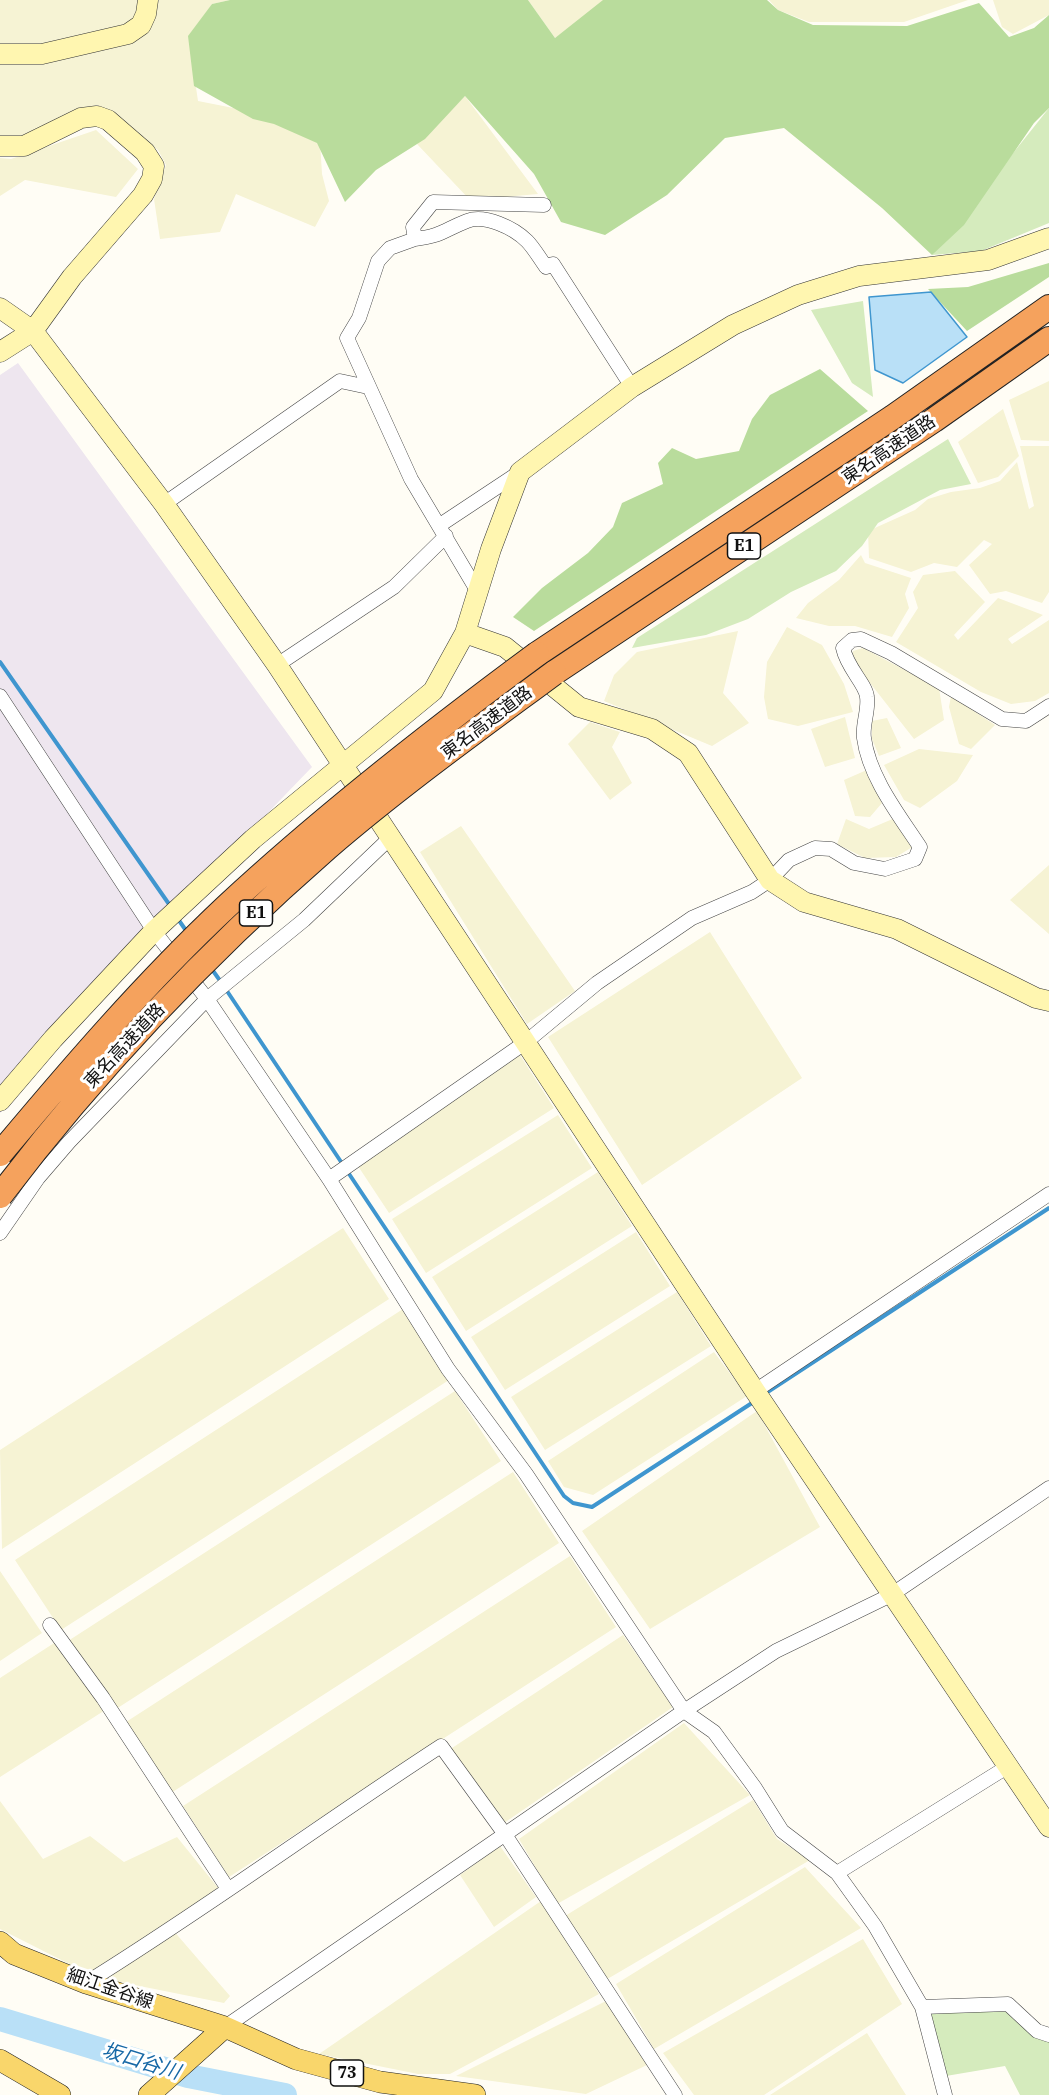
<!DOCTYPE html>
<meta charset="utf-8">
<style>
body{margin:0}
canvas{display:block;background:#fffdf5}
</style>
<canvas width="1049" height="2095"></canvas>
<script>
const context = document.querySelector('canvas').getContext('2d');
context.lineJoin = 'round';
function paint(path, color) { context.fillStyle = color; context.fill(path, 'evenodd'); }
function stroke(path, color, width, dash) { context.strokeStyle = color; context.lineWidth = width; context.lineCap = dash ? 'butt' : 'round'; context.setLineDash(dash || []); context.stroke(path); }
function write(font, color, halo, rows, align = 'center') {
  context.font = font + ' "IBM Plex Serif","Noto Sans JP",serif'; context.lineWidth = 6; context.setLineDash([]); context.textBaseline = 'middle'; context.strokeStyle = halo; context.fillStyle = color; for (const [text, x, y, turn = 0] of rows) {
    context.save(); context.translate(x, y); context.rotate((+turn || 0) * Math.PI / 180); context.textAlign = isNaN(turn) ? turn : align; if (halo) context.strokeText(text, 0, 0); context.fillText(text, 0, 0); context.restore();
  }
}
paint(new Path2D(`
 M 18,363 L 312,767 L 154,931 L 0,1113 L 0,375 Z`), '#eee6ef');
paint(new Path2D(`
 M 0,0 L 230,0 L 212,4 L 190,47 L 198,101 L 319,125 L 322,174 L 329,201 L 315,227 L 236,194 L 220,232 L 160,239 L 154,199 L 166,165 L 158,150 L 97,105 L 17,138 L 0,139 Z
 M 528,0 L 610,0 L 555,38 Z
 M 769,0 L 968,0 L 904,22 L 809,22 L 778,10 Z
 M 993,0 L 1049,0 L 1049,15 L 1013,34 L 1002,27 Z
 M 465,96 L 538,194 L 470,200 L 417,144 Z
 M 96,130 L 138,169 L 116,197 L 25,180 L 0,196 L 0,158 L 11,159 Z
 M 1049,381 L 1049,441 L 1021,440 L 1009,400 Z
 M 1003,409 L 1019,456 L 998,477 L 978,483 L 958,442 Z
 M 1020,446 L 1049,446 L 1049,592 L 1042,603 L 1006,591 L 990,594 L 969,565 L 992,544 L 984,540 L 957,567 L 934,563 L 911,572 L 869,558 L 868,531 L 915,510 L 928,499 L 951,492 L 980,488 L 1000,481 L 1017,462 L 1029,509 L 1034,506 Z
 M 861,555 L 865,563 L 911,578 L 905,594 L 909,608 L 892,637 L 855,626 L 829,626 L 796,618 L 808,603 L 839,580 Z
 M 955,571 L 985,602 L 954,635 L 958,640 L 998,598 L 1043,615 L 1008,639 L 1012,644 L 1049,620 L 1049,693 L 1035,701 L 1011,704 L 981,692 L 896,642 L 918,608 L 913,592 L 923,575 Z
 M 787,627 L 822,645 L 844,684 L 853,712 L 798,726 L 768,719 L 764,697 L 767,662 Z
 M 738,631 L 723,693 L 749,723 L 712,746 L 604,701 L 614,675 L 637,652 Z
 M 863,648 L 939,688 L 944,720 L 914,739 L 852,660 L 853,651 Z
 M 951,696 L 995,725 L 971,749 L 959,744 L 949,707 Z
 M 845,717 L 855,758 L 825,767 L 811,729 Z
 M 887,718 L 901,748 L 879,756 L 872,739 L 872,721 Z
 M 590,722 L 620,732 L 612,747 L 632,783 L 610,800 L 568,744 Z
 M 919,749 L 973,755 L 957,781 L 920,808 L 904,800 L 884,765 Z
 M 869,769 L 882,803 L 870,817 L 855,816 L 844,780 Z
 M 895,818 L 914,846 L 896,857 L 865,858 L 837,844 L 846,819 L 869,829 Z
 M 461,826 L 575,991 L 527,1024 L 420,852 Z
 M 1049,865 L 1049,934 L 1010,900 Z
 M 710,932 L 802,1078 L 642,1185 L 548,1037 Z
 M 520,1055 L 554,1108 L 389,1213 L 354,1160 Z
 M 558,1115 L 592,1168 L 426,1273 L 392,1219 Z
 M 598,1172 L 632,1226 L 466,1331 L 432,1277 Z
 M 343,1228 L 389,1299 L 2,1549 L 0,1450 Z
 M 636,1232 L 670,1286 L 505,1390 L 471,1337 Z
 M 677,1292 L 711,1346 L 545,1450 L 511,1397 Z
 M 403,1309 L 449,1380 L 61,1630 L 15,1560 Z
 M 714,1352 L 747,1396 L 593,1495 L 564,1487 L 548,1461 Z
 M 455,1391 L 501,1461 L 113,1711 L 110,1707 L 0,1777 L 0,1678 L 65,1636 L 68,1641 Z
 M 757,1411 L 820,1527 L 650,1629 L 582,1531 Z
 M 513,1472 L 559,1543 L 171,1793 L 126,1722 Z
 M 570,1556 L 616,1627 L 229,1877 L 183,1806 Z
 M 0,1571 L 42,1633 L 0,1661 Z
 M 623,1635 L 673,1707 L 504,1823 L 449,1750 Z
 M 684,1723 L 750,1795 L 557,1904 L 519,1839 Z
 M 753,1800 L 777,1839 L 810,1860 L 604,1981 L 565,1916 Z
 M 0,1801 L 43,1859 L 90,1836 L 124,1862 L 177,1837 L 219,1889 L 172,1929 L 230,1996 L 224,2003 L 95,1977 L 0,1929 Z
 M 500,1846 L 536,1897 L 494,1927 L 460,1875 Z
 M 805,1867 L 861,1928 L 654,2049 L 616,1984 Z
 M 541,1901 L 599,1994 L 450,2074 L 418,2074 L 319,2054 Z
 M 863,1939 L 902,2004 L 764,2095 L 694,2095 L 663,2053 Z
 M 608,2000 L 647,2065 L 586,2094 L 456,2076 Z
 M 867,2033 L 906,2095 L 770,2095 Z`), '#f6f3d4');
paint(new Path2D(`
 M 1049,108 L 1049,223 L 981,251 L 932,255 Z
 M 863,301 L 873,397 L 852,383 L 811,310 Z
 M 948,439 L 971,484 L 940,490 L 878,523 L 862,546 L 836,571 L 791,592 L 748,619 L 706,635 L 632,648 L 637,638 Z
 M 1008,2004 L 1049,2035 L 1049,2095 L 1020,2095 L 1005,2066 L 940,2077 L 926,2010 Z`), '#d5ebbd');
paint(new Path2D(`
 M 230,0 L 528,0 L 555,38 L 603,0 L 767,0 L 778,10 L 813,25 L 907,26 L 979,3 L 1009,37 L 1034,28 L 1049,15 L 1049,108 L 1034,123 L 964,225 L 932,255 L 882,208 L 784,128 L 725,138 L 667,195 L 605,235 L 561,222 L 534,174 L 465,96 L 425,139 L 376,170 L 345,202 L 317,143 L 274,124 L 253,119 L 194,86 L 188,36 L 212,4 Z
 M 1049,263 L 1049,277 L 967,331 L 928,289 L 968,287 Z
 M 820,369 L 868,411 L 534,631 L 513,617 L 542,588 L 588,553 L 613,527 L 622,503 L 663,484 L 658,463 L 672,448 L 696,459 L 739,451 L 752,419 L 770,395 Z`), '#b9dc9c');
const water = new Path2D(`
 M 931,292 L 967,337 L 903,383 L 875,370 L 869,297 Z`);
paint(water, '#b9e0f7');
stroke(water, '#3f96cf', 1.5);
stroke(new Path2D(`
 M 0,662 L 171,907
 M 178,919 L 187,932
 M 211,968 L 221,982
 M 225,988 L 564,1496 L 573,1503 L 592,1507 L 755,1401
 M 763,1395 L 1049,1208`), '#3f96cf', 4);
stroke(new Path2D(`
 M 0,2019 L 188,2076 L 285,2095`), '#b9e0f7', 24);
const street = new Path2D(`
 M 415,239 C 442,236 444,230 467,221 C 485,214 514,228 527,241 C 534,248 540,259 546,267 L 553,264 L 632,387
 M 164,504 L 340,381 L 368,387
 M 440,525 L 520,472
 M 478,592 L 411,479 L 347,338 L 359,318 L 378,261 L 390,248 L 415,239 L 413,227 L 433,202 L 544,205
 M 277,665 L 394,587 L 446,536
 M 0,696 L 154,931 L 207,999 L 329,1179 L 448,1369 L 526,1474 L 684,1711 L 714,1732 L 755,1788 L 782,1831 L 837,1873 L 875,1926 L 922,2007 L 945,2095
 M 329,1179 L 526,1042 L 597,983 L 692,918 L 752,892 L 770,880 L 789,860 L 815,848 L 831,849 L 854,863 L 885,869 L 915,859 L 920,847 C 899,815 869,777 864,738 C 862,725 869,710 867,697 C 866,684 847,668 843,648 L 852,640 L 861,639 L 891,653 L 1002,719 L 1026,721 L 1049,706
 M 0,1233 L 38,1178 L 69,1142 L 207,999 L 304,920 L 391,837
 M 755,1391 L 1049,1194
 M 50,1625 L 103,1698 L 228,1889
 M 837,1873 L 1007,1767
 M 86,1983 C 207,1908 321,1824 441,1746 L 504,1833 L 675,2095
 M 922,2007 L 1008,2004 L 1037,2031 L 1049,2035
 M 225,2027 L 684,1711 L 776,1651 L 891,1595 L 1049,1488`);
const secondary = new Path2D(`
 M 0,54 L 42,54 L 128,34 L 141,25 L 146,14 L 148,0
 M 0,146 L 24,146 L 81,118 L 97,116 L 108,120 L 145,152 L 154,166 L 152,179 L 143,195 L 72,277 L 33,331 L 0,352
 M 0,308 L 33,331 L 164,504 L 277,665 L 755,1391 L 1049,1827
 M 465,633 L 505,647 L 579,707 L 652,729 L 688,753 L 770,880 L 804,902 L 897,929 L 1036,998 L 1049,1001
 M 0,1101 L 53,1039 L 154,931 L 253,839 L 433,691 L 465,633 L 491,549 L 520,472 L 632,387 L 733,325 L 798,295 L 859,276 L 988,260 L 1049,238`);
const primary = new Path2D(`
 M 0,1942 L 14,1954 L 86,1983 L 225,2027 L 296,2059 L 380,2082 L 475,2095
 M 0,2060 L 60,2095
 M 149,2095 L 225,2027`);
const highway = new Path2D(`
 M 537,654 L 893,417 L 1049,307
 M 554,673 L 934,420 L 1049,339`);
stroke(street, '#444', 15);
stroke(secondary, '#333', 21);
stroke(primary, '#222', 22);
stroke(highway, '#222', 26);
stroke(street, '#fff', 14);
stroke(secondary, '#fff6b0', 20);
stroke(primary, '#f9d66b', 21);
stroke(highway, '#f5a25d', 24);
const highwayBridge = new Path2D(`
 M 0,1154 C 72,1068 145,983 227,906 C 325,815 430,733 537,654
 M 0,1196 C 96,1069 207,953 327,848 C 399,786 477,730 554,673`);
stroke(highwayBridge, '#222', 26, []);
stroke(highwayBridge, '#f5a25d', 24);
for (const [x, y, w] of [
 [744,546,33],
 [256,913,33],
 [347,2073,33]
]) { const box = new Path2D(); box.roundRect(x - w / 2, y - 13, w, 26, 4.5); context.fillStyle = '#fff'; context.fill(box); stroke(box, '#111', 1.5); }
write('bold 16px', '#111', null, [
 ["E1",744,546],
 ["E1",256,913],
 ["73",347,2073]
]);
write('18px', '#111', '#fff', [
 ["東名高速道路",889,450,-34],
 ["東名高速道路",487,723,-37],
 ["東名高速道路",125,1046,-47],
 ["細江金谷線",110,1989,19]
]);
write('italic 20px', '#1768a6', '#fff', [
 ["坂口谷川",141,2062,17]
]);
</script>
